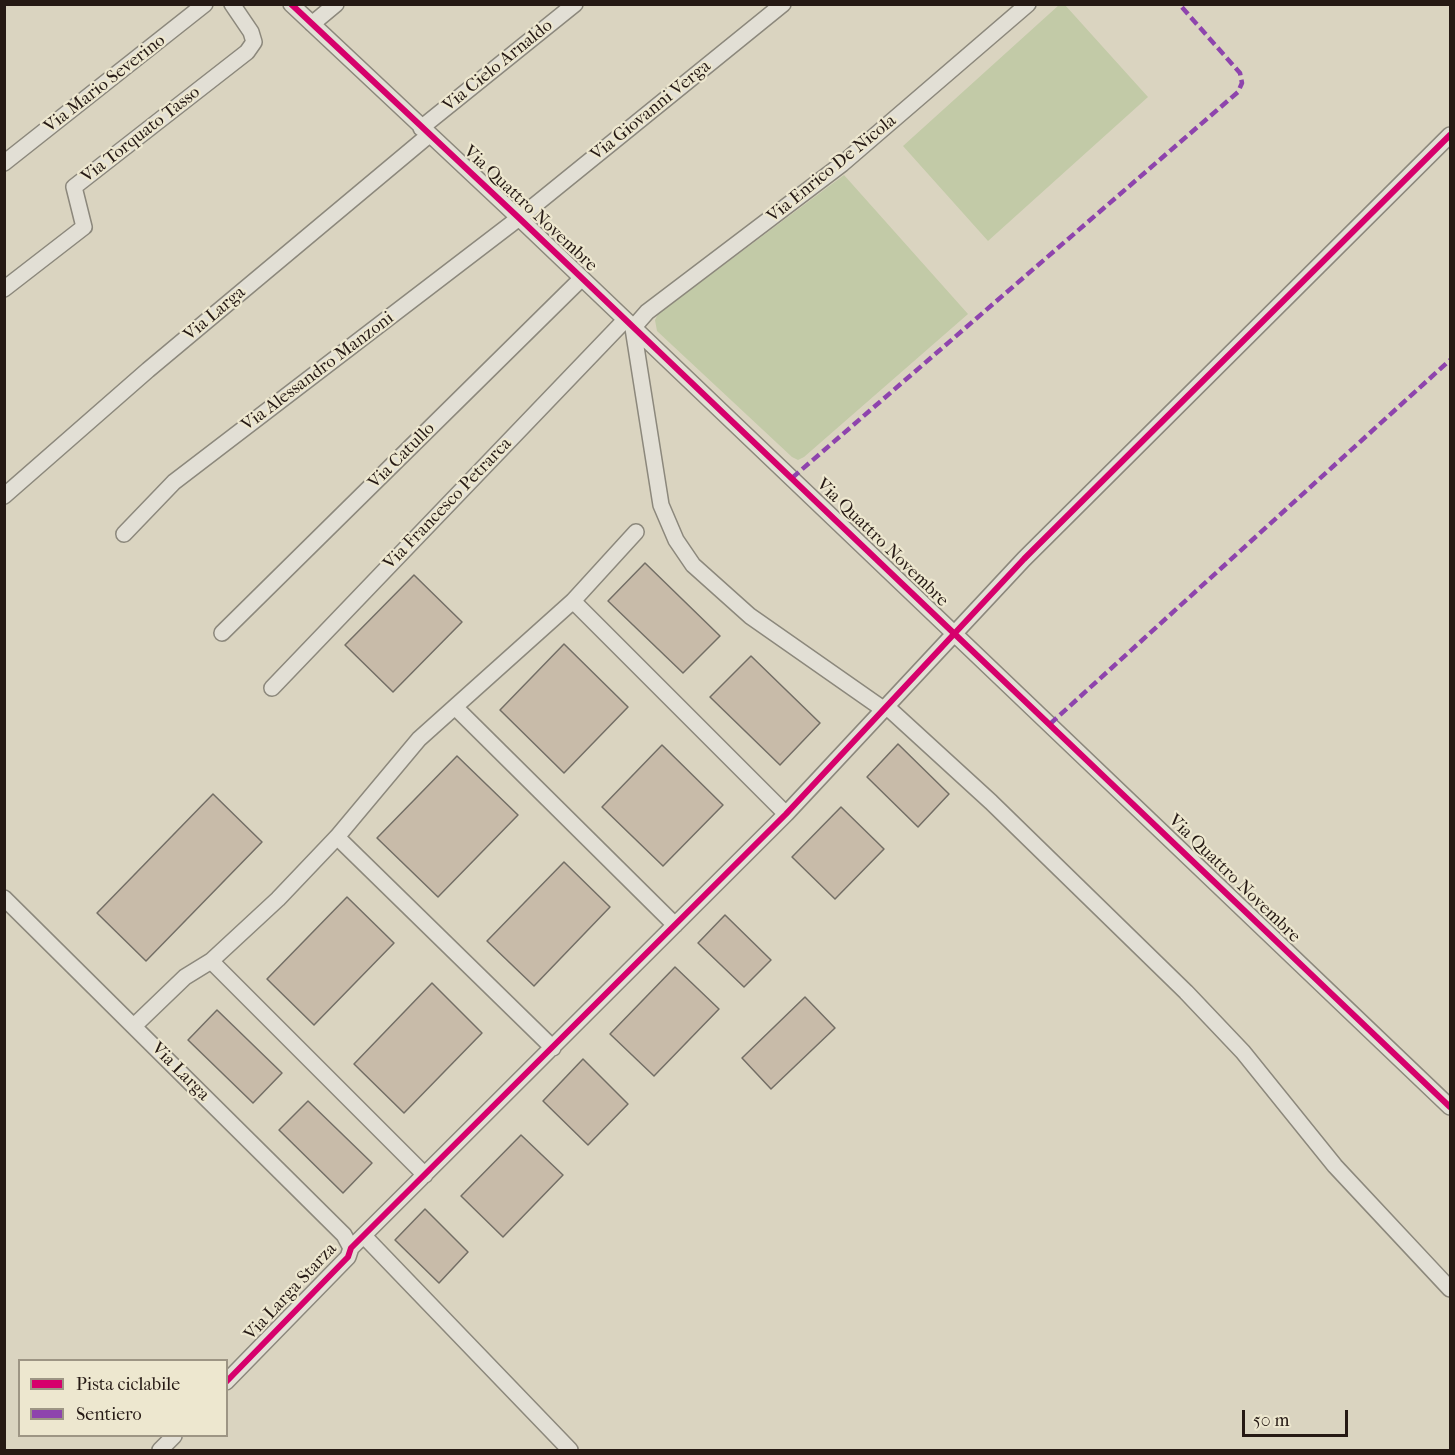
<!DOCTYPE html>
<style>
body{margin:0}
#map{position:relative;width:1455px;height:1455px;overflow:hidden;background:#dad4c0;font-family:"IM FELL French Canon",serif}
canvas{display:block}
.frame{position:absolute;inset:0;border:6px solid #251914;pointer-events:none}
.legend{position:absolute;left:18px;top:1359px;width:210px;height:78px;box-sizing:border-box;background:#ede7cf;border:2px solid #9d9584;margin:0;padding:8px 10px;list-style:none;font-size:18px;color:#251914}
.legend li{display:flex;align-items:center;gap:12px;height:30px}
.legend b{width:30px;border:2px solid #9d9584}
.scale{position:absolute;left:1242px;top:1410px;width:106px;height:27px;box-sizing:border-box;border:3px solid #251914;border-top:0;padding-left:8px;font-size:18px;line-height:21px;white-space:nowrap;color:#251914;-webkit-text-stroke:4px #ede7cf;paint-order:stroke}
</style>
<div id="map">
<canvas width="1455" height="1455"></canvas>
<div class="frame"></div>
<ul class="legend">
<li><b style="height:8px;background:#d6006c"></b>Pista ciclabile</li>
<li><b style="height:8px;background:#8e44ad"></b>Sentiero</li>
</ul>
<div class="scale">50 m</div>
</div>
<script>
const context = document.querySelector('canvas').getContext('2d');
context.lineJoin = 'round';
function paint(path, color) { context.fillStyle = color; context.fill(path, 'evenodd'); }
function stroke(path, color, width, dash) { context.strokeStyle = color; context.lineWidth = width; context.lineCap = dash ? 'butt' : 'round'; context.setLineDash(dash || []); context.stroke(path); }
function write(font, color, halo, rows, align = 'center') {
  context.font = font + ' "IM FELL French Canon",serif'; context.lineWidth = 4.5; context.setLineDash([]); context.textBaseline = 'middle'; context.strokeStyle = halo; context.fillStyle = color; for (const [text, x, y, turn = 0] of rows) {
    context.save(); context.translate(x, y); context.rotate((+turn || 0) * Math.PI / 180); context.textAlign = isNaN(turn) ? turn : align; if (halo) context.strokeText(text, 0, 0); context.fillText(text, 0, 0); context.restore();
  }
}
paint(new Path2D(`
 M 1059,5 L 1065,5 L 1148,97 L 988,241 L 903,146 Z
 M 844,175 L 968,314 L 804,457 L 798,460 L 792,457 L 657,331 L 655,320 L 658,314 Z`), '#c2caa7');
const building = new Path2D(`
 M 645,563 L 720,636 L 683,673 L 608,601 Z
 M 414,575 L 462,622 L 393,692 L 345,645 Z
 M 564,644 L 628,707 L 564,773 L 500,710 Z
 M 751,656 L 820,723 L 780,765 L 710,697 Z
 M 898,744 L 949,794 L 918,827 L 867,777 Z
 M 662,745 L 723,805 L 663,866 L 602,807 Z
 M 457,756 L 518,815 L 438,897 L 377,838 Z
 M 213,794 L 262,842 L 146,961 L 97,913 Z
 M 841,807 L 884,849 L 835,899 L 792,857 Z
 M 564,862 L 610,907 L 534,986 L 487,941 Z
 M 347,897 L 394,943 L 314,1025 L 267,979 Z
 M 725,915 L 771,960 L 744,987 L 698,943 Z
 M 675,967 L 719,1009 L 654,1076 L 610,1034 Z
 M 432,983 L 482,1033 L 404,1113 L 354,1064 Z
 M 805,997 L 835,1028 L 771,1089 L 742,1058 Z
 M 217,1010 L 282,1073 L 253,1103 L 188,1040 Z
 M 583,1059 L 628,1104 L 588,1145 L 543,1101 Z
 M 308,1101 L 372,1163 L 343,1193 L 279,1130 Z
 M 521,1135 L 563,1175 L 503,1237 L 461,1196 Z
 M 425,1209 L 468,1252 L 439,1283 L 395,1240 Z`);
paint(building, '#c8bba9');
stroke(building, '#736e65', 1.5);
const minor = new Path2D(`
 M 291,4 L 519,218 L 1450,1107
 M 312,24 L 336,4
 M 421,128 L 575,4
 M 4,163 L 205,4
 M 4,289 L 84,227 L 74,187 L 247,52 L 254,42 L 251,32 L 232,4
 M 4,496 L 148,370 L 429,135
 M 124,534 L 174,482 L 519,218 L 783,4
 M 573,601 L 786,814
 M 222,633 L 582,278
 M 272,688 L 625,320
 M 886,706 L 991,802 L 1186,992 L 1243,1052 L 1335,1166 L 1450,1289
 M 456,708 L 675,925
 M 883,709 L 750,616 L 693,565 L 676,540 L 661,505 L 633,328 L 647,312 L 842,164 L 1028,4
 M 337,837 L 553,1048
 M 4,898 L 344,1235 L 351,1248
 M 211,961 L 425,1175
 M 134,1026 L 185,977 L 211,961 L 278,899 L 337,837 L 419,739 L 573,601 L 636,532
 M 364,1236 L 570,1450
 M 226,1382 L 348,1257 L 351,1248 L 786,814 L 1024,559 L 1450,135
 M 160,1450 L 174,1436`);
stroke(minor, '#8c887c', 18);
stroke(minor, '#e2dfd5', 15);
stroke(new Path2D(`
 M 792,478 L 1238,92 L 1242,83 L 1240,73 L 1179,4
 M 1050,724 L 1450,360`), '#8e44ad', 4.5, [9, 4.5]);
stroke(new Path2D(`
 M 291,4 L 519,218 L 1450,1107
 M 226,1382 L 348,1257 L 351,1248 L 786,814 L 1024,559 L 1450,135`), '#d6006c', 6);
write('18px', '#251914', '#ede7cf', [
 ["Via Cielo Arnaldo",498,66,-39],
 ["Via Mario Severino",105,84,-38],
 ["Via Giovanni Verga",651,111,-39],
 ["Via Torquato Tasso",141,135,-38],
 ["Via Enrico De Nicola",832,169,-39],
 ["Via Quattro Novembre",530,209,43],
 ["Via Larga",215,314,-40],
 ["Via Alessandro Manzoni",318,372,-37],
 ["Via Catullo",402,456,-45],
 ["Via Francesco Petrarca",448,504,-46],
 ["Via Quattro Novembre",882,543,44],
 ["Via Quattro Novembre",1234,879,44],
 ["Via Larga",180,1072,45],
 ["Via Larga Starza",291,1292,-47]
]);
</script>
